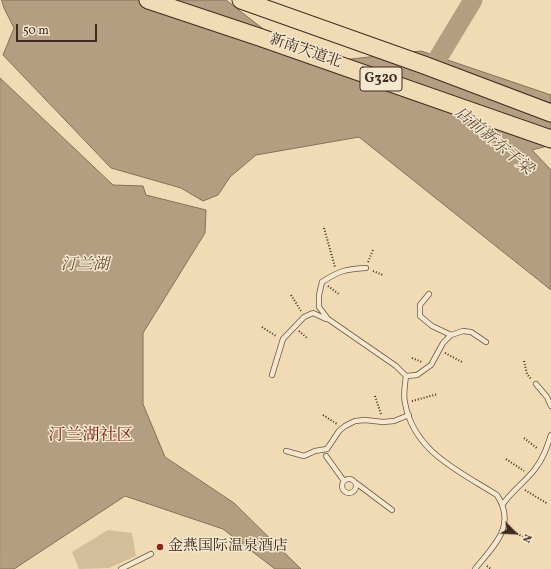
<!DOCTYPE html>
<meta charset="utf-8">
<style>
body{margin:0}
#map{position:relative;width:551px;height:569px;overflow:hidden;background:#f1dbb4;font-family:Vollkorn,serif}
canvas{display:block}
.north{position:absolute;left:495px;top:513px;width:40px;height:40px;-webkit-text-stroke:3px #f6e8ce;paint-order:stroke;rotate:114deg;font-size:11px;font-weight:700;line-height:16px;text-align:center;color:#3f2920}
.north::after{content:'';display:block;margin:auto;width:14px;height:18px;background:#3f2920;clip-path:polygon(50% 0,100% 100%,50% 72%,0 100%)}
.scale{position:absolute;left:16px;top:24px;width:81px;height:18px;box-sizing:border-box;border:2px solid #3f2920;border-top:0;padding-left:5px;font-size:12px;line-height:14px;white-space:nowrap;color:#3f2920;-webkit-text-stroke:3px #f6e8ce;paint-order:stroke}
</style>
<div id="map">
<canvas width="551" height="569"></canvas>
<div class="north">N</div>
<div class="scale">50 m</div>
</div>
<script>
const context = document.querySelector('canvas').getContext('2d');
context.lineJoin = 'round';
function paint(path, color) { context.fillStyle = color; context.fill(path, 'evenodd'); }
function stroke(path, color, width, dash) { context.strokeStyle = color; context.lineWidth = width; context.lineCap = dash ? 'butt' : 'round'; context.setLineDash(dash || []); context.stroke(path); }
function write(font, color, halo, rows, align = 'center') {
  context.font = font + ' Vollkorn,"Noto Serif SC",serif'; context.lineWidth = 3; context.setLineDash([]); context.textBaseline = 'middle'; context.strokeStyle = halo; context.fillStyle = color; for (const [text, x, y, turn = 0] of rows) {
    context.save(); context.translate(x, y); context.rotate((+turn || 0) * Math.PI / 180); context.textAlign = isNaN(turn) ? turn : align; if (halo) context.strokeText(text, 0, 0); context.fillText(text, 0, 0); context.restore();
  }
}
paint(new Path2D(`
 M 108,530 L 132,533 L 136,556 L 109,568 L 79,569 L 72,552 Z`), '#d3bd9b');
const water = new Path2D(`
 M 2,0 L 226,0 L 308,64 L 421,51 L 551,95 L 551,145 L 532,150 L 551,170 L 551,290 L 359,137 L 256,155 L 230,177 L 218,195 L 203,201 L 181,188 L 111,168 L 3,55 L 14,28 L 4,8 Z
 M 0,78 L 113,185 L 143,186 L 146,195 L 206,210 L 205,233 L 143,333 L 143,404 L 165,457 L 234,503 L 301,569 L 275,569 L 223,529 L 125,496 L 14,569 L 0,569 Z`);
paint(water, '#b49e82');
stroke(water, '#856f5b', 1);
stroke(new Path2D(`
 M 426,78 L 473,0`), '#b49e82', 19);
const lane = new Path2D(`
 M 366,268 C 345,269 339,271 322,282 L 319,295 L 319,307 L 328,319 L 396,366 L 406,376 C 405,384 403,395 405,403 C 414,452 459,471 497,495 C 517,526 494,545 475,569
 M 429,294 L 420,305 L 420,316 L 432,326 L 451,335
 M 272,375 L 283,339 L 304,317 L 313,313 L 326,319
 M 406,376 L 417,375 L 431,365 L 443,343 L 451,335 L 463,331 L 471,332 L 486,342
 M 536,384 L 547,397 L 551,406
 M 286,451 L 304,456 L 315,451 L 327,449 L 339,431 L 345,426 L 355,421 L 365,420 L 383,422 L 394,421 L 409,415
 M 326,456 L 344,481
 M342 486a7 7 0 1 1 14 0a7 7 0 1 1-14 0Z
 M 356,483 L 392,510
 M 503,504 C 512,491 525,482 535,469 C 543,459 547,447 551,435
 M 121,569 L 151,554`);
const highway = new Path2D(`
 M 148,0 L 259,37 L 551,139
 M 241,0 L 424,65 L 551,113`);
stroke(lane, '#6c5645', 6);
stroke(highway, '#3f2920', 19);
stroke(new Path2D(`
 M 324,228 L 335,267
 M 368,262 L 373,250
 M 373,271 L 383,275
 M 328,286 L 340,295
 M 291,295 L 301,311
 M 262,327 L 276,336
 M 299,331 L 307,338
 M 445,353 L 462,362
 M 412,358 L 422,362
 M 524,361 L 527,374 L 531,379
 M 375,396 L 381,414
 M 412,401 L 438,394
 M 323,415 L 337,424
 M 524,438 L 538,449
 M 506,459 L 524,471
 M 525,490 L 548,504
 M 509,529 L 527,539
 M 487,566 L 491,569`), '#3f2920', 2, [1, 2]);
stroke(lane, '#f6e8ce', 4.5);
stroke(highway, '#f1dbb4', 17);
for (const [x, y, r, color] of [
 [160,547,4,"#8f2418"]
]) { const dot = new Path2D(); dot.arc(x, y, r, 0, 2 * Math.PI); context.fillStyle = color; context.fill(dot); stroke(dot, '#f6e8ce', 1.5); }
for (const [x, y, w] of [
 [381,79,42]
]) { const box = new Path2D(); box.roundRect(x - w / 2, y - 12, w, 24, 3); context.fillStyle = '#f6e8ce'; context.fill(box); stroke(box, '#3f2920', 1); }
write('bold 14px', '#3f2920', null, [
 ["G320",381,79]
]);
write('15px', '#3f2920', '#f6e8ce', [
 ["新南大道北",305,52,19]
]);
write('15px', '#3f2920', '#f6e8ce', [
 ["金燕国际温泉酒店",168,547]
], 'left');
write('italic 16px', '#624c3d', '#f6e8ce', [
 ["店前新东干梁",493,142,40],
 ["汀兰湖",85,266]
]);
write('17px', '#7a1f14', '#f6e8ce', [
 ["汀兰湖社区",91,437]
]);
</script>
